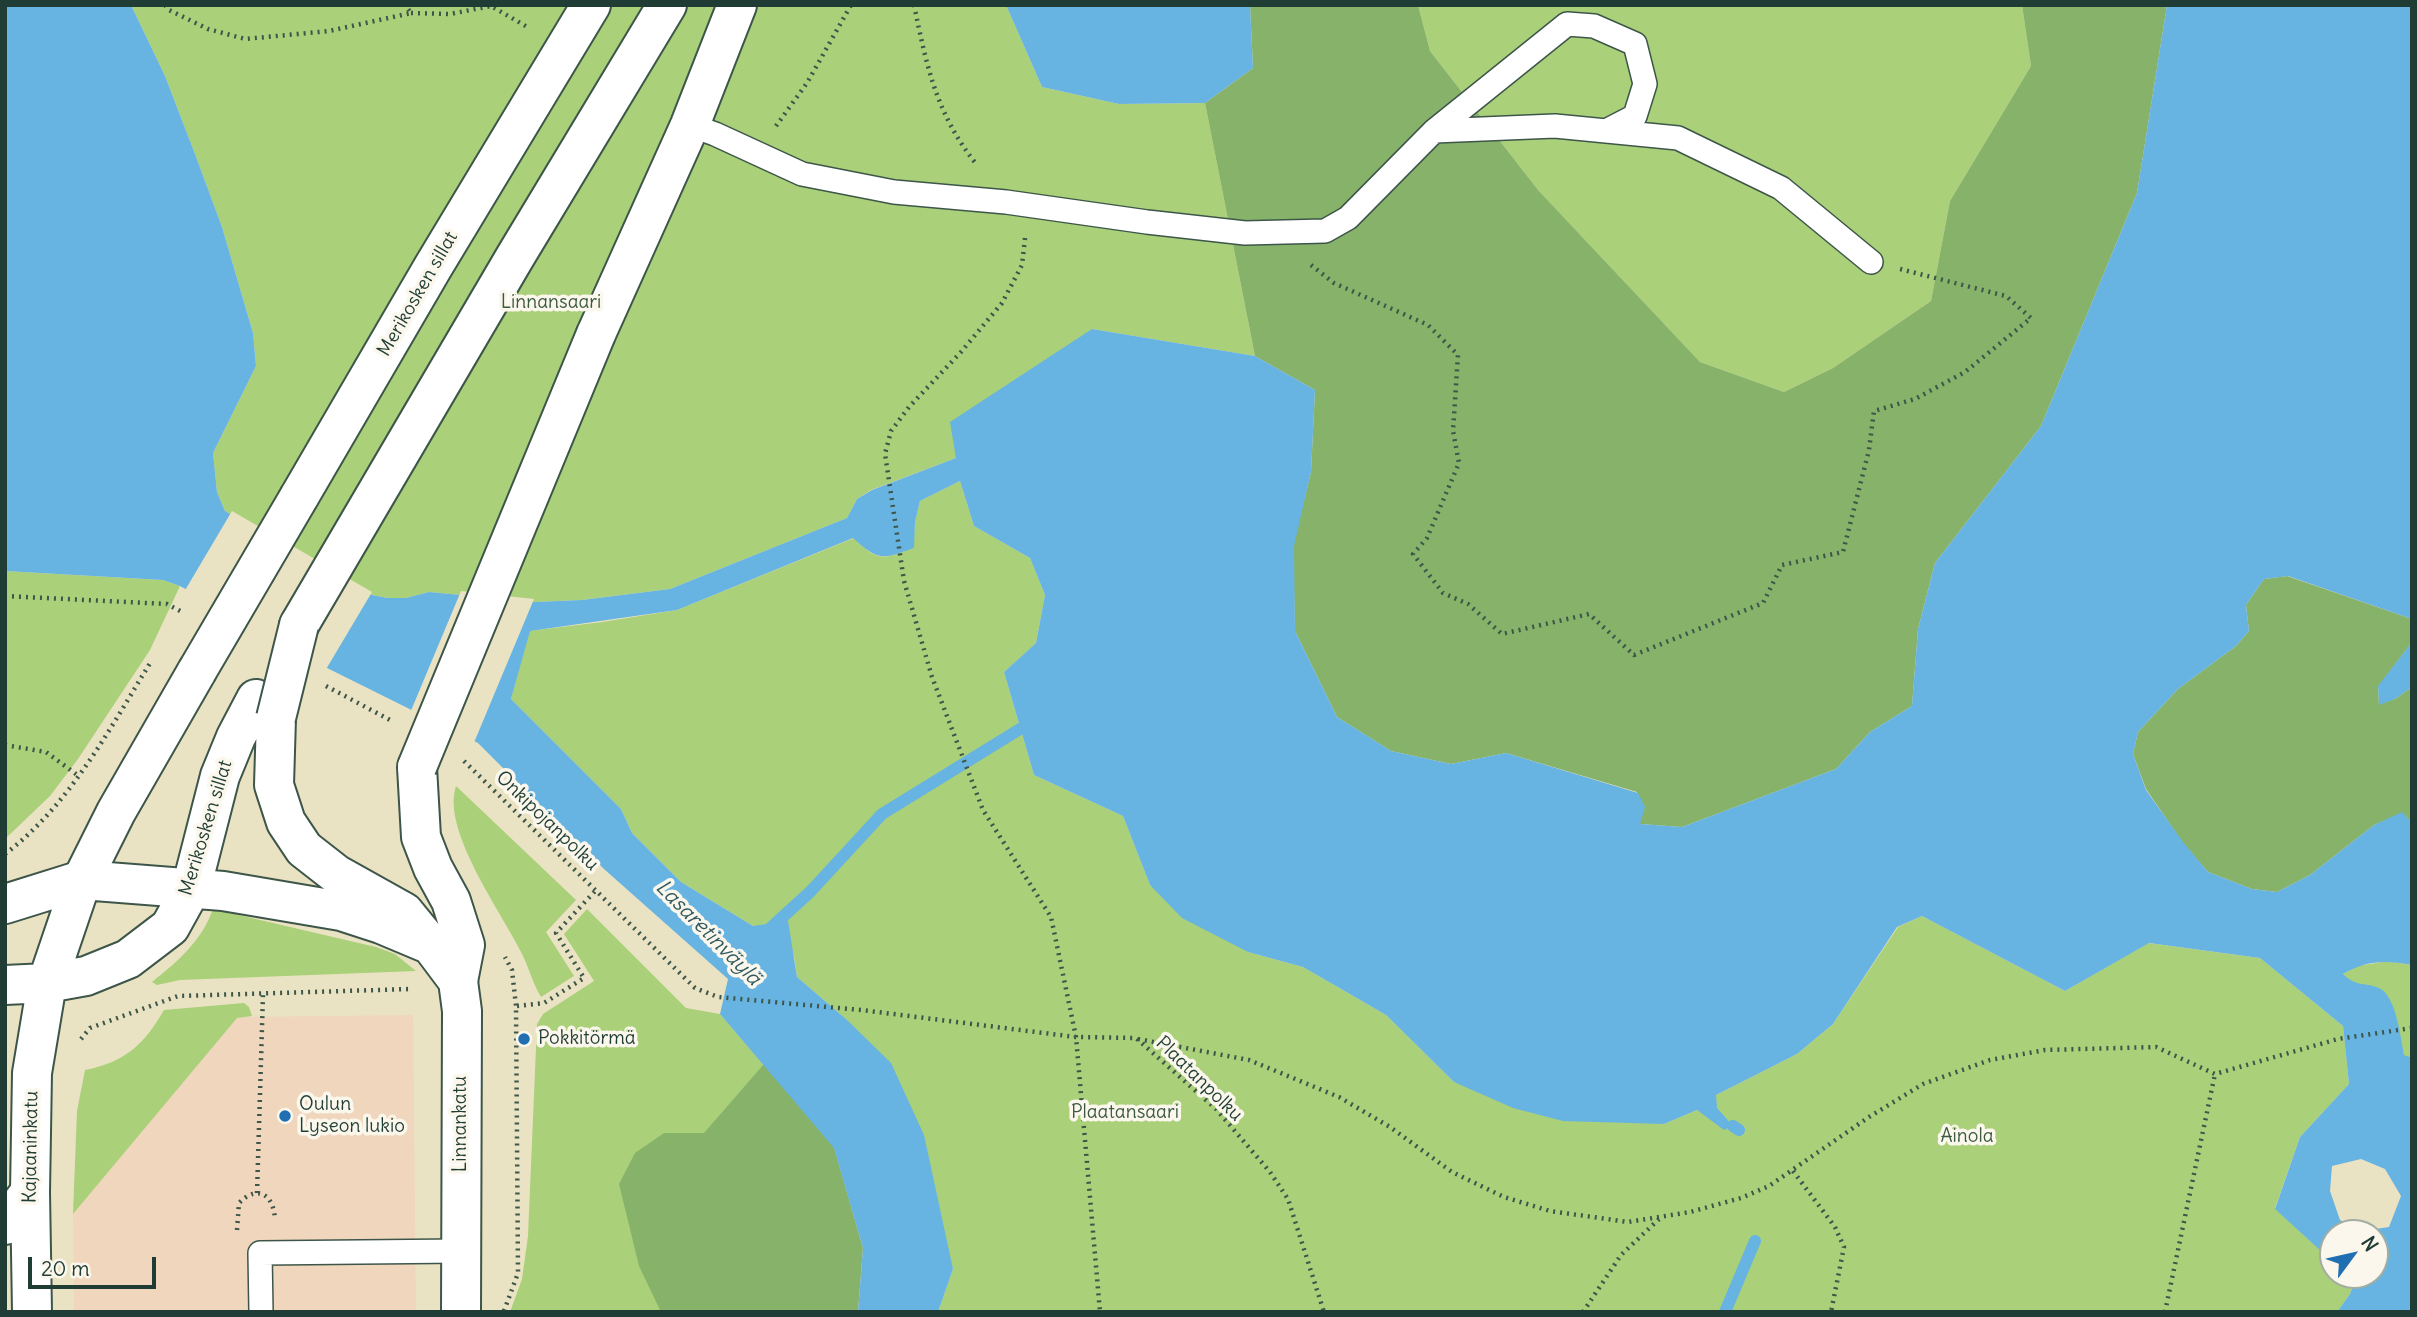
<!DOCTYPE html>
<meta charset="utf-8">
<style>
body{margin:0}
#map{position:relative;width:2417px;height:1317px;overflow:hidden;background:#eae3c3;font-family:Delius,sans-serif}
canvas{display:block}
.frame{position:absolute;inset:0;border:7px solid #1f3d34;pointer-events:none}
.north{position:absolute;left:2319px;top:1219px;width:70px;height:70px;box-sizing:border-box;background:#fbf7ec;border:2px solid #a3ada2;border-radius:50%;rotate:57deg;font-size:19px;font-weight:700;line-height:28px;text-align:center;color:#1f3d34}
.north::after{content:'';display:block;margin:auto;width:24px;height:32px;background:#1f6fb2;clip-path:polygon(50% 0,100% 100%,50% 72%,0 100%)}
.scale{position:absolute;left:28px;top:1257px;width:128px;height:32px;box-sizing:border-box;border:4px solid #1f3d34;border-top:0;padding-left:9px;font-size:21px;line-height:24px;white-space:nowrap;color:#1f3d34;-webkit-text-stroke:5px #fbf7ec;paint-order:stroke}
</style>
<div id="map">
<canvas width="2417" height="1317"></canvas>
<div class="frame"></div>
<div class="north">N</div>
<div class="scale">20 m</div>
</div>
<script>
const context = document.querySelector('canvas').getContext('2d');
context.lineJoin = 'round';
function paint(path, color) { context.fillStyle = color; context.fill(path, 'evenodd'); }
function stroke(path, color, width, dash) { context.strokeStyle = color; context.lineWidth = width; context.lineCap = dash ? 'butt' : 'round'; context.setLineDash(dash || []); context.stroke(path); }
function write(font, color, halo, rows, align = 'center') {
  context.font = font + ' Delius,sans-serif'; context.lineWidth = 7; context.setLineDash([]); context.textBaseline = 'middle'; context.strokeStyle = halo; context.fillStyle = color; for (const [text, x, y, turn = 0] of rows) {
    context.save(); context.translate(x, y); context.rotate((+turn || 0) * Math.PI / 180); context.textAlign = isNaN(turn) ? turn : align; if (halo) context.strokeText(text, 0, 0); context.fillText(text, 0, 0); context.restore();
  }
}
paint(new Path2D(`
 M 413,1015 L 416,1312 L 74,1312 L 73,1214 L 237,1017 Z`), '#f0d6bc');
paint(new Path2D(`
 M 131,5 L 1006,5 L 1042,87 L 1119,104 L 1205,103 L 1255,356 L 1092,329 L 956,458 L 871,490 L 857,499 L 847,518 L 670,589 L 582,600 L 535,602 L 429,592 L 406,598 L 388,598 L 366,594 L 225,511 L 217,492 L 213,453 L 256,366 L 253,333 L 222,227 L 195,154 L 165,76 Z
 M 1418,5 L 2022,5 L 2031,66 L 1950,201 L 1931,301 L 1833,368 L 1784,392 L 1700,362 L 1538,190 L 1430,51 Z
 M 960,481 L 974,526 L 1030,558 L 1045,595 L 1036,643 L 1004,672 L 1034,775 L 1123,816 L 1150,885 L 1248,952 L 1303,967 L 1386,1015 L 1454,1082 L 1664,1124 L 1697,1110 L 1732,1126 L 1716,1108 L 1716,1095 L 1797,1054 L 1833,1024 L 1898,927 L 1922,916 L 2065,991 L 2148,943 L 2260,958 L 2343,1026 L 2349,1084 L 2300,1137 L 2275,1208 L 2333,1262 L 2333,1275 L 2348,1277 L 2353,1284 L 2350,1294 L 2337,1312 L 938,1312 L 953,1269 L 846,1019 L 797,977 L 794,956 L 753,926 L 681,882 L 632,833 L 621,809 L 511,699 L 529,631 L 602,622 L 677,610 L 854,538 C 879,563 882,559 913,548 L 915,522 L 920,501 Z
 M 5,571 L 163,580 L 180,586 L 150,650 L 78,759 L 50,796 L 5,839 Z
 M 456,786 L 576,900 L 546,932 L 574,976 L 541,997 C 532,982 529,967 521,952 C 501,911 441,830 456,786 Z
 M 213,909 L 376,947 L 395,954 L 416,971 L 180,980 L 157,985 L 152,982 C 178,961 201,942 213,909 Z
 M 587,909 L 686,1008 L 720,1014 L 834,1147 L 858,1312 L 510,1312 L 522,1279 L 528,1236 L 537,1024 L 543,1014 L 594,981 L 564,934 Z
 M 2388,961 L 2412,965 L 2412,1058 L 2404,1056 L 2396,1017 L 2381,989 L 2350,982 L 2343,974 L 2358,966 Z
 M 244,1003 L 249,1007 L 252,1016 L 237,1018 L 73,1214 L 77,1111 L 85,1070 C 125,1062 144,1045 164,1010 Z`), '#aad07a');
paint(new Path2D(`
 M 1250,5 L 1418,5 L 1430,51 L 1538,190 L 1700,362 L 1784,392 L 1833,368 L 1931,301 L 1950,201 L 2031,66 L 2022,5 L 2167,5 L 2137,193 L 2041,426 L 1935,563 L 1918,629 L 1912,706 L 1870,732 L 1836,769 L 1682,827 L 1640,824 L 1637,792 L 1506,753 L 1451,764 L 1391,751 L 1337,717 L 1295,631 L 1293,546 L 1311,472 L 1315,390 L 1255,356 L 1205,103 L 1253,68 Z
 M 2287,576 L 2412,619 L 2412,642 L 2378,687 L 2379,704 L 2395,699 L 2412,687 L 2412,823 L 2402,813 L 2374,825 L 2310,875 L 2277,892 L 2252,889 L 2208,872 L 2183,843 L 2146,789 L 2133,754 L 2138,732 L 2178,689 L 2236,646 L 2249,631 L 2246,605 L 2264,579 Z
 M 764,1064 L 834,1147 L 863,1248 L 858,1312 L 661,1312 L 639,1266 L 619,1184 L 635,1153 L 664,1133 L 704,1133 Z`), '#87b26a');
paint(new Path2D(`
 M 5,5 L 131,5 L 165,76 L 195,154 L 222,227 L 253,333 L 256,366 L 213,453 L 217,492 L 225,511 L 366,594 L 388,598 L 406,598 L 429,592 L 535,602 L 582,600 L 670,589 L 847,518 L 857,499 L 872,490 L 956,458 L 950,422 L 1092,329 L 1255,356 L 1315,390 L 1311,472 L 1294,546 L 1295,631 L 1337,717 L 1391,751 L 1451,764 L 1506,753 L 1638,793 L 1645,807 L 1640,824 L 1682,827 L 1836,769 L 1870,732 L 1912,706 L 1918,629 L 1935,563 L 2041,426 L 2137,193 L 2167,5 L 2412,5 L 2412,619 L 2288,576 L 2264,579 L 2246,605 L 2249,631 L 2236,646 L 2178,689 L 2138,732 L 2133,754 L 2146,790 L 2183,842 L 2208,872 L 2252,889 L 2277,892 L 2310,875 L 2374,825 L 2402,812 L 2412,823 L 2412,965 C 2385,960 2367,960 2343,974 C 2356,987 2364,982 2379,988 C 2396,995 2401,1039 2404,1055 L 2412,1058 L 2412,1312 L 2337,1312 L 2350,1294 L 2353,1285 L 2347,1275 L 2375,1275 L 2375,1233 L 2333,1233 L 2333,1262 L 2275,1209 L 2300,1137 L 2349,1084 L 2343,1026 L 2260,958 L 2149,943 L 2065,991 L 1922,916 L 1897,927 L 1833,1024 L 1797,1054 L 1716,1095 L 1717,1108 L 1733,1126 L 1724,1130 L 1697,1110 L 1664,1124 L 1563,1121 L 1513,1108 L 1454,1082 L 1386,1015 L 1303,967 L 1248,952 L 1182,918 L 1150,885 L 1123,816 L 1034,775 L 1004,672 L 1036,643 L 1045,595 L 1030,558 L 974,526 L 960,481 L 920,501 L 915,522 L 914,548 C 883,559 879,562 853,538 L 677,610 L 530,631 L 511,699 L 621,809 L 632,833 L 681,882 L 753,926 L 788,921 L 797,977 L 846,1019 L 891,1063 L 924,1135 L 953,1269 L 938,1312 L 858,1312 L 863,1248 L 834,1148 L 720,1014 L 728,979 L 604,869 L 478,743 L 323,666 L 180,586 L 163,580 L 5,571 ZM 2361,1159 L 2385,1169 L 2401,1196 L 2389,1227 L 2362,1231 L 2340,1220 L 2330,1191 L 2332,1166 Z
 M 1006,5 L 1250,5 L 1253,68 L 1205,103 L 1119,104 L 1042,87 Z
 M 2412,642 L 2412,687 L 2395,699 L 2379,705 L 2378,686 Z`), '#67b3e1');
paint(new Path2D(`
 M 232,511 L 372,592 L 325,671 L 184,592 Z
 M 461,591 L 534,599 L 473,745 L 410,713 Z`), '#eae3c3');
stroke(new Path2D(`
 M 765,933 L 810,892 L 882,814 L 1020,729
 M 1733,1126 L 1739,1130
 M 1725,1312 L 1755,1241`), '#67b3e1', 12);
const service = new Path2D(`
 M 690,125 L 715,134 L 802,174 L 894,192 L 1006,202 L 1147,222 L 1245,233 L 1325,231 L 1348,218 L 1434,131 L 1555,126 L 1678,138 L 1781,188 L 1871,262
 M 1434,131 L 1567,24 L 1594,26 L 1635,44 L 1645,84 L 1635,116 L 1606,131
 M 261,1312 L 260,1253 L 461,1251`);
const minor = new Path2D(`
 M 5,1225 L 30,1192`);
const secondary = new Path2D(`
 M 5,904 L 82,880 L 223,891 L 341,911 L 381,924 L 431,945 L 458,981 L 462,1011 L 461,1312
 M 5,985 L 47,983 L 86,976 L 128,959 L 170,927 L 191,889
 M 32,1312 L 30,1192 L 32,1073 L 47,983 L 82,880`);
const primary = new Path2D(`
 M 596,334 L 690,125 L 737,5
 M 299,497 L 433,267 L 591,5
 M 299,625 L 515,257 L 667,5
 M 276,718 L 274,785 L 286,822 L 304,849 L 336,874 L 404,912 L 431,945
 M 417,767 L 421,837 L 433,868 L 451,901 L 465,945 L 458,981
 M 82,880 L 116,812 L 197,671
 M 191,889 L 220,776 L 236,737 L 256,699`);
stroke(service, '#3d5649', 26);
stroke(minor, '#3d5649', 42);
stroke(secondary, '#3d5649', 42);
stroke(primary, '#3d5649', 42);
stroke(new Path2D(`
 M 165,5 L 169,10 L 208,29 L 245,39 L 329,31 L 411,13 L 405,5
 M 914,5 C 927,67 936,114 977,165
 M 411,13 L 450,14 L 491,6 L 529,28
 M 776,126 L 807,83 L 851,5
 M 1025,238 L 1022,265 L 1002,303 L 961,352 L 909,407 L 891,431 L 885,454 L 904,581 L 932,677 L 983,810 L 1051,917 L 1076,1037 L 1100,1312
 M 1311,265 L 1334,283 L 1428,325 L 1458,355 L 1453,431 L 1459,463 L 1427,538 L 1413,554 L 1443,593 L 1468,604 L 1502,634 L 1589,614 L 1634,655 L 1763,603 L 1782,565 L 1843,552 L 1869,450 L 1874,411 L 1915,399 L 1965,372 L 2031,318 L 2006,296 L 1900,269
 M 5,596 L 167,604 L 184,613
 M 326,686 L 392,721
 M 5,745 L 46,752 L 80,777
 M 464,761 L 695,988 L 718,997 L 861,1010 L 1076,1037 L 1136,1038 L 1216,1109 L 1270,1172 L 1288,1199 L 1324,1312
 M 5,854 C 70,805 110,728 152,660
 M 517,1006 L 544,1003 L 584,978 L 556,933 L 597,889
 M 81,1039 L 90,1028 L 178,996 L 411,989
 M 1138,1039 L 1249,1060 L 1339,1097 L 1390,1127 L 1452,1172 L 1504,1197 L 1550,1211 L 1628,1222 L 1690,1212 L 1741,1198 L 1769,1186 L 1869,1117 L 1923,1084 L 1990,1060 L 2045,1050 L 2156,1047 L 2215,1074 L 2338,1039 L 2412,1028
 M 1793,1171 L 1835,1227 L 1844,1247 L 1831,1312
 M 257,1193 L 263,994
 M 237,1230 L 239,1203 C 259,1183 274,1196 275,1220
 M 504,1311 L 518,1273 L 516,1006 L 512,970 L 505,957
 M 1583,1312 L 1621,1255 L 1659,1219
 M 2165,1312 L 2215,1074`), '#3d5649', 4.5, [2, 5]);
stroke(service, '#fff', 23);
stroke(minor, '#fff', 38);
stroke(secondary, '#fff', 38);
stroke(primary, '#fff', 38);
const primaryBridge = new Path2D(`
 M 197,671 L 299,497
 M 276,718 L 299,625
 M 417,767 L 596,334`);
stroke(primaryBridge, '#3d5649', 42, []);
stroke(primaryBridge, '#fff', 38);
for (const [x, y, r, color] of [
 [524,1039,7,"#1f6fb2"],
 [285,1116,7,"#1f6fb2"]
]) { const dot = new Path2D(); dot.arc(x, y, r, 0, 2 * Math.PI); context.fillStyle = color; context.fill(dot); stroke(dot, '#fbf7ec', 2.5); }
write('19px', '#1f3d34', '#fbf7ec', [
 ["Merikosken sillat",418,294,-60],
 ["Onkipojanpolku",547,821,44],
 ["Merikosken sillat",206,828,-73],
 ["Plaatanpolku",1199,1079,44],
 ["Linnankatu",461,1124,-90],
 ["Kajaaninkatu",31,1147,-89]
]);
write('19px', '#3b5a42', '#fbf7ec', [
 ["Linnansaari",551,303],
 ["Plaatansaari",1125,1113],
 ["Ainola",1967,1137]
]);
write('19px', '#1f3d34', '#fbf7ec', [
 ["Pokkitörmä",538,1039],
 ["Oulun",299,1105],
 ["Lyseon lukio",299,1127]
], 'left');
write('italic 21px', '#315a5f', '#fbf7ec', [
 ["Lasaretinväylä",708,933,45]
]);
</script>
